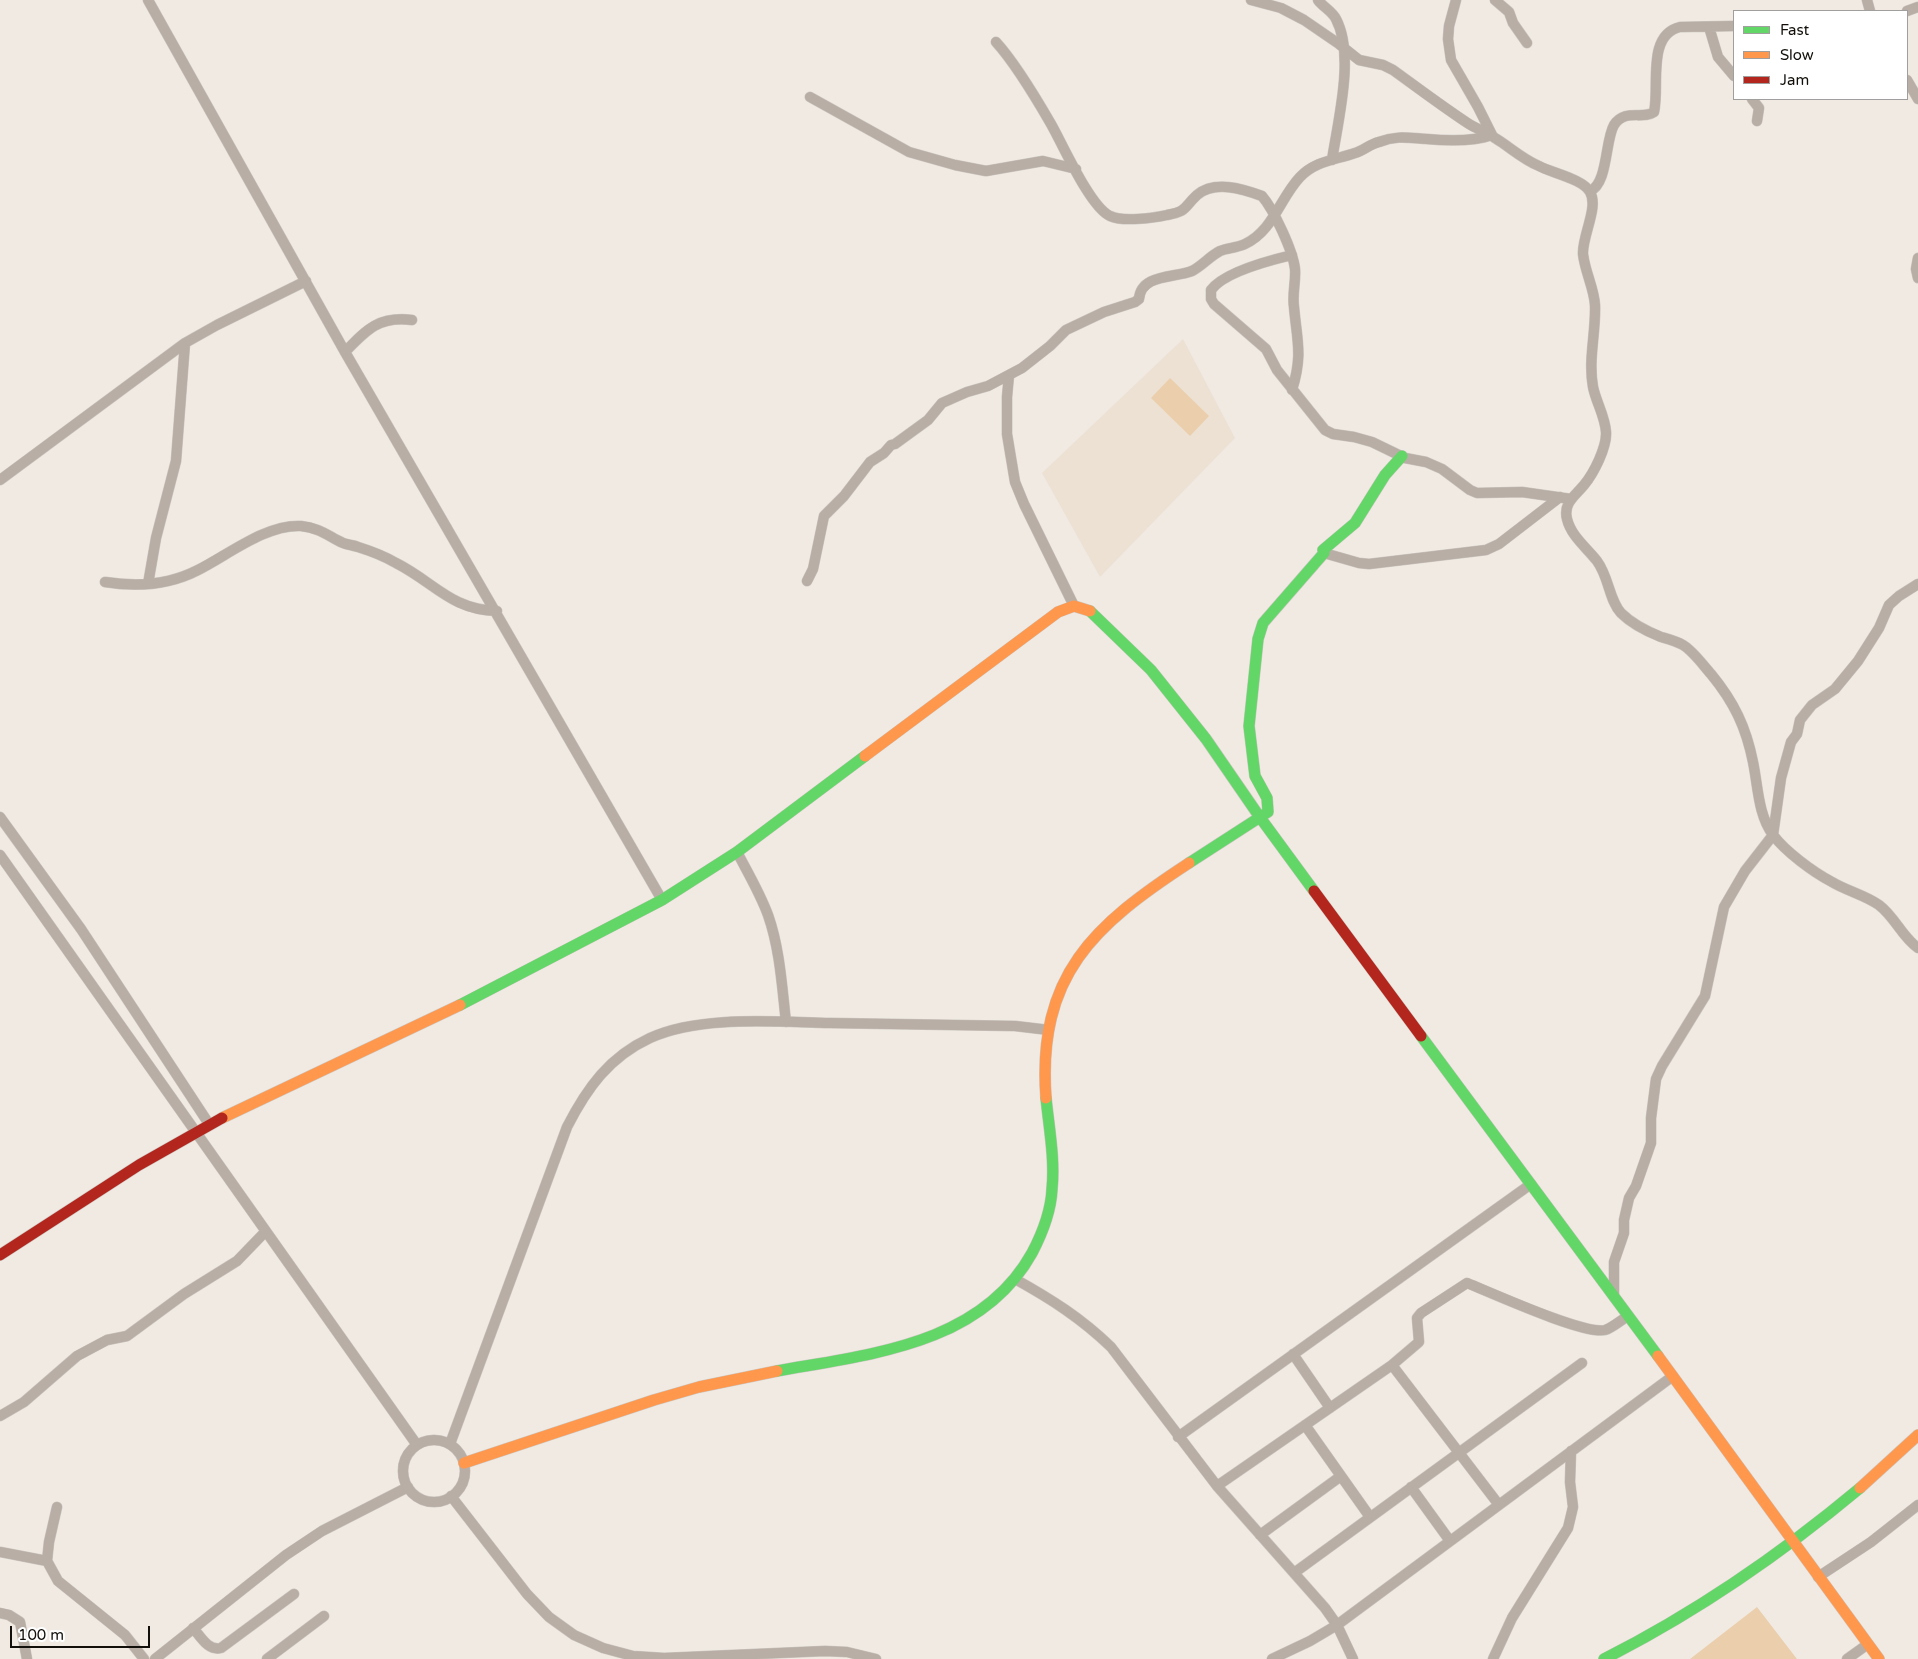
<!DOCTYPE html>
<style>
body{margin:0}
#map{position:relative;width:1918px;height:1659px;overflow:hidden;background:#f0eae3;font-family:"Varela Round",sans-serif}
canvas{display:block}
.legend{position:absolute;left:1733px;top:10px;width:175px;height:90px;box-sizing:border-box;background:#fff;border:1px solid #a09f9d;margin:0;padding:6px 9px;list-style:none;font-size:15px;color:#120f0a}
.legend li{display:flex;align-items:center;gap:10px;height:25px}
.legend b{width:25px;border:1px solid #a09f9d}
.scale{position:absolute;left:10px;top:1626px;width:140px;height:22px;box-sizing:border-box;border:2px solid #120f0a;border-top:0;padding-left:6px;font-size:15px;line-height:18px;white-space:nowrap;color:#120f0a;-webkit-text-stroke:4px #fff;paint-order:stroke}
</style>
<div id="map">
<canvas width="1918" height="1659"></canvas>
<ul class="legend">
<li><b style="height:6px;background:#63d668"></b>Fast</li>
<li><b style="height:6px;background:#ff974d"></b>Slow</li>
<li><b style="height:6px;background:#b3261e"></b>Jam</li>
</ul>
<div class="scale">100 m</div>
</div>
<script>
const context = document.querySelector('canvas').getContext('2d');
context.lineJoin = 'round';
function paint(path, color) { context.fillStyle = color; context.fill(path, 'evenodd'); }
function stroke(path, color, width, dash) { context.strokeStyle = color; context.lineWidth = width; context.lineCap = dash ? 'butt' : 'round'; context.setLineDash(dash || []); context.stroke(path); }
paint(new Path2D(`
 M 1183,339 L 1235,438 L 1100,577 L 1042,473 Z`), '#ede1d3');
paint(new Path2D(`
 M 1170,378 L 1209,416 L 1190,436 L 1151,398 Z
 M 1757,1607 L 1797,1659 L 1690,1659 Z`), '#ebcfad');
const street = new Path2D(`
 M 148,0 L 345,352 L 662,900
 M 1251,0 L 1281,8 L 1304,20 L 1339,44 L 1359,60 L 1383,65 L 1393,70 C 1418,88 1443,107 1469,124 C 1477,129 1487,132 1495,138 C 1510,147 1522,159 1539,166 C 1552,173 1583,179 1590,192 C 1599,207 1582,236 1583,254 C 1585,272 1594,288 1595,305 C 1596,333 1588,359 1593,387 C 1596,402 1605,416 1606,432 C 1607,447 1594,473 1584,485 C 1575,496 1563,503 1567,519 C 1571,536 1587,548 1597,561 C 1609,577 1609,600 1621,613 C 1632,624 1646,631 1661,637 C 1668,639 1676,641 1683,645 C 1693,651 1703,665 1711,674 C 1734,702 1746,727 1753,762 C 1758,786 1758,815 1773,835 C 1786,852 1813,872 1832,882 C 1847,891 1865,895 1879,905 C 1895,917 1902,937 1918,948
 M 1318,0 C 1323,7 1332,11 1336,19 C 1355,55 1338,120 1332,160
 M 1456,0 L 1449,26 L 1448,39 L 1451,60 L 1478,107 L 1492,135
 M 1495,0 L 1509,12 L 1513,23 L 1527,43
 M 1867,0 L 1870,11
 M 1907,11 L 1918,7
 M 1709,27 L 1718,57 L 1734,76
 M 996,42 C 1016,64 1036,98 1051,124 C 1063,145 1090,207 1110,216 C 1122,222 1154,218 1167,215 C 1188,211 1183,208 1197,195 C 1215,180 1243,189 1262,196 C 1274,210 1293,251 1295,269 C 1296,282 1292,294 1294,307 C 1297,341 1303,355 1292,390
 M 1907,80 L 1918,99
 M 810,97 L 909,152 L 955,165 L 986,171 L 1043,161 L 1076,169
 M 1752,99 L 1759,108 L 1757,121
 M 1590,191 C 1608,184 1605,140 1614,125 C 1625,108 1643,120 1654,112 C 1660,87 1646,35 1680,27 L 1734,26
 M 1292,255 C 1271,260 1224,272 1211,290 L 1211,299 L 1214,304 L 1266,349 L 1277,370 L 1325,430 L 1333,434 L 1354,437 L 1372,442 L 1405,458 L 1426,462 L 1442,469 L 1470,490 L 1477,493 L 1522,492 L 1571,499
 M 1918,258 L 1916,269 L 1918,278
 M 345,352 C 367,329 379,316 412,320
 M 1009,375 L 1007,397 L 1007,434 L 1015,482 L 1024,504 L 1074,606
 M 0,480 L 185,343 L 217,325 L 306,281
 M 1324,553 L 1359,563 L 1369,564 L 1486,550 L 1499,544 L 1560,497
 M 807,581 L 813,569 L 824,516 L 844,496 L 870,462 L 884,453 L 891,445 L 895,444 L 928,420 L 942,403 L 967,392 L 988,386 L 1022,368 L 1050,346 L 1066,330 L 1104,312 L 1135,302 L 1139,299 C 1141,274 1174,278 1192,271 C 1202,266 1210,256 1220,251 C 1227,248 1236,248 1245,244 C 1273,231 1280,198 1300,177 C 1315,161 1335,160 1355,153 C 1363,151 1370,144 1379,142 C 1397,135 1409,138 1427,139 C 1448,141 1472,142 1492,135
 M 105,582 C 136,587 169,585 198,570 C 228,555 266,524 301,526 C 320,528 328,536 343,543 C 348,545 353,545 358,547 C 371,551 384,556 396,563 C 434,582 451,610 497,611
 M 148,584 L 156,538 L 176,461 L 185,343
 M 0,817 L 81,929 L 209,1124
 M 737,852 C 748,873 760,893 768,915 C 780,949 782,987 786,1022
 M 0,855 L 417,1445
 M 1015,1279 C 1051,1299 1081,1318 1111,1347 L 1217,1486 L 1325,1608 L 1337,1625 L 1353,1659
 M 1614,1297 L 1614,1262 L 1624,1233 L 1624,1220 L 1629,1198 L 1636,1186 L 1651,1143 L 1651,1118 L 1656,1079 L 1662,1066 L 1705,996 L 1724,907 L 1745,871 L 1773,835 L 1781,778 L 1791,742 L 1797,734 L 1800,720 L 1812,705 L 1835,689 L 1858,661 L 1879,628 L 1889,605 L 1899,596 L 1918,584
 M 1293,1354 L 1330,1408
 M 1392,1365 L 1499,1505
 M 0,1416 L 24,1402 L 77,1356 L 107,1340 L 127,1336 L 184,1294 L 237,1261 L 265,1232
 M 1305,1425 L 1370,1517
 M 1178,1437 L 1531,1184
 M403 1471a31 31 0 1 1 62 0a31 31 0 1 1-62 0Z
 M 450,1444 L 567,1127 C 587,1088 609,1057 650,1038 C 700,1015 776,1022 830,1023 C 892,1024 953,1025 1015,1026 L 1049,1030
 M 1217,1486 L 1392,1365 L 1419,1342 L 1417,1318 L 1421,1313 L 1467,1283 C 1492,1293 1584,1335 1605,1330 C 1612,1328 1621,1320 1628,1316
 M 1411,1487 L 1450,1541
 M 451,1496 L 527,1594 L 549,1617 L 574,1635 L 603,1648 L 633,1656 L 664,1658 L 825,1651 L 847,1652 L 876,1659
 M 57,1507 L 49,1542 L 47,1561 L 58,1581 L 125,1635 L 144,1659
 M 1260,1535 L 1341,1476
 M 0,1552 L 47,1561
 M 1294,1573 L 1582,1363
 M 1818,1577 L 1871,1542 L 1918,1505
 M 0,1613 L 9,1615 L 20,1622 L 27,1659
 M 193,1628 C 201,1637 208,1651 221,1648 L 294,1594
 M 155,1659 L 286,1555 L 322,1531 L 408,1487
 M 267,1659 L 324,1616
 M 1272,1659 L 1310,1641 L 1337,1625 L 1673,1376
 M 1493,1659 L 1512,1618 L 1568,1528 L 1573,1507 L 1570,1482 L 1571,1451
 M 1847,1659 L 1868,1644`);
const fast = new Path2D(`
 M 1090,611 L 1151,670 L 1206,739 L 1259,816 L 1314,891
 M 1189,863 L 1268,812 L 1267,798 L 1255,776 L 1249,726 L 1258,639 L 1263,623 L 1324,553 L 1323,550 L 1355,523 L 1385,475 L 1402,456
 M 460,1005 L 662,900 L 737,852 L 865,756
 M 1421,1036 L 1658,1356
 M 777,1371 C 870,1354 981,1345 1032,1253 C 1042,1234 1051,1211 1052,1189 C 1055,1159 1049,1128 1046,1098
 M 1604,1659 C 1695,1613 1781,1554 1860,1488`);
const slow = new Path2D(`
 M 865,756 L 1058,612 L 1074,606 L 1090,611
 M 1046,1098 C 1037,975 1094,925 1189,863
 M 222,1118 L 460,1005
 M 1658,1356 L 1879,1659
 M 464,1463 L 654,1400 L 699,1387 L 777,1371
 M 1860,1488 L 1918,1435`);
const jam = new Path2D(`
 M 1314,891 L 1421,1036
 M 0,1255 L 139,1165 L 222,1118`);
stroke(street, '#ccc7c1', 11);
stroke(fast, '#ccc7c1', 12);
stroke(slow, '#ccc7c1', 12);
stroke(jam, '#ccc7c1', 12);
stroke(street, '#b8aea5', 10);
stroke(fast, '#63d668', 11);
stroke(slow, '#ff974d', 11);
stroke(jam, '#b3261e', 11);
</script>
